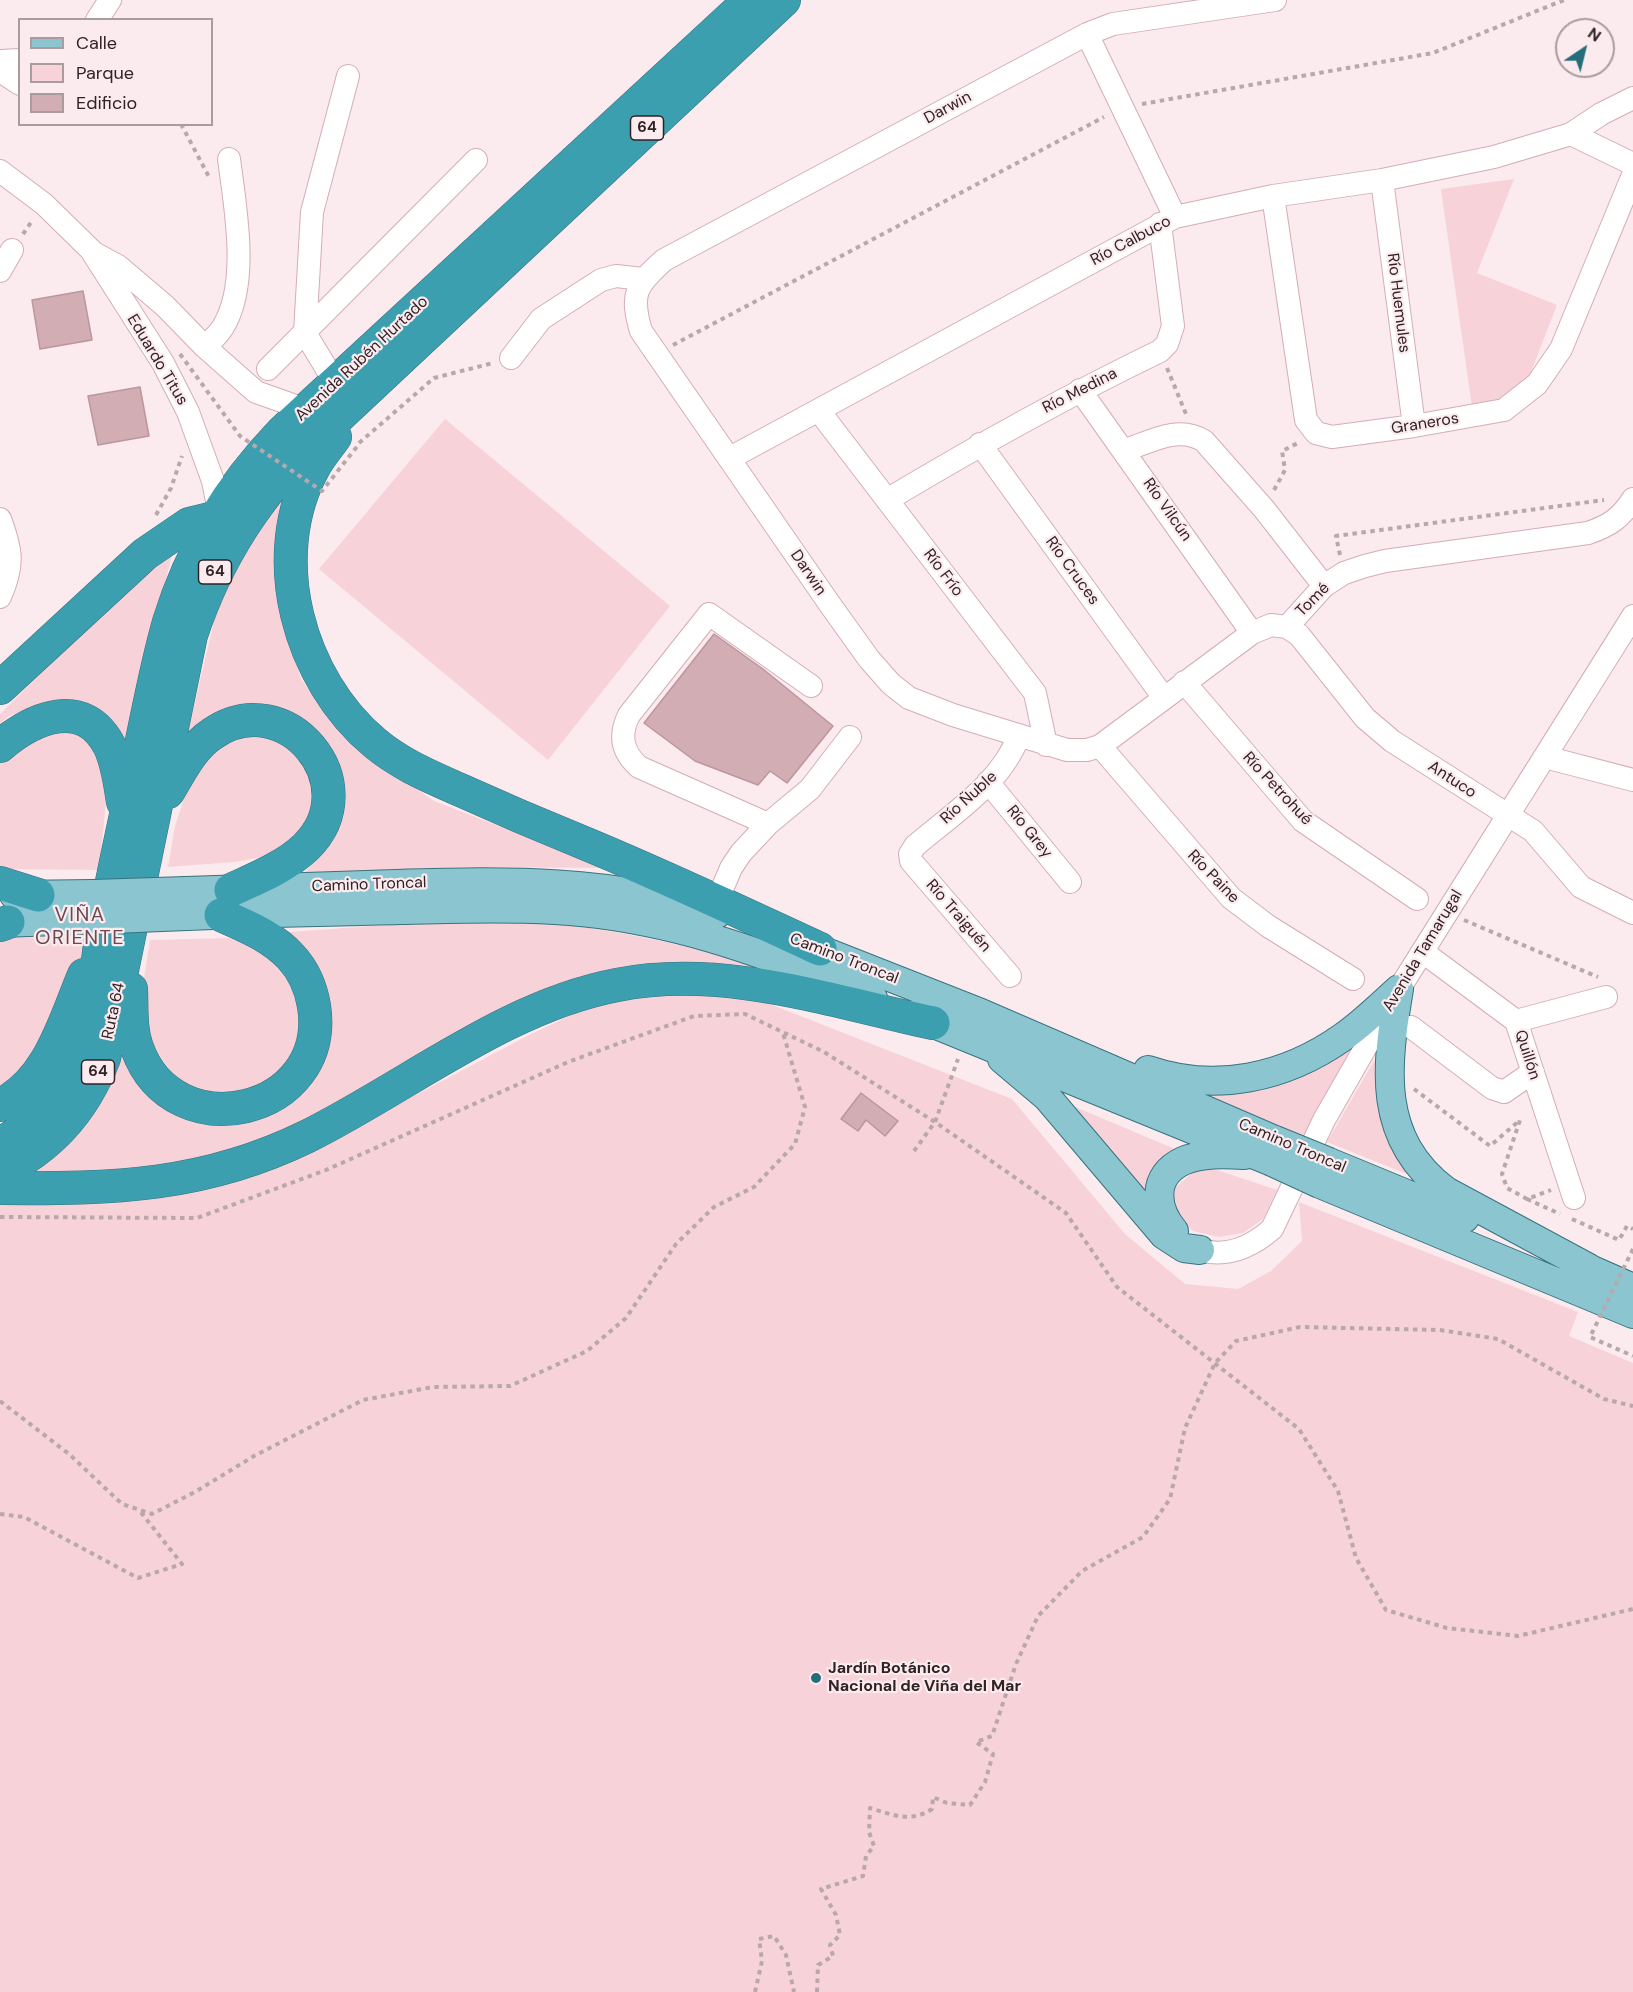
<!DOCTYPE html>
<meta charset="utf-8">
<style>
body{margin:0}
#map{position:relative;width:1633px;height:1992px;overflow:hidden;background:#fbebee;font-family:"DM Sans",sans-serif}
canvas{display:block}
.legend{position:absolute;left:18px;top:18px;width:195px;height:108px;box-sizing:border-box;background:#fbebee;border:2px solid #aa9b9e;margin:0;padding:8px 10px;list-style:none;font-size:18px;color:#312225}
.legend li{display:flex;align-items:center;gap:12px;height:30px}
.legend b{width:30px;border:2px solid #aa9b9e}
.north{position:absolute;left:1555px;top:18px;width:60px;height:60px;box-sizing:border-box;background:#fbebee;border:2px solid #aa9b9e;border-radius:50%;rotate:35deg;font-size:16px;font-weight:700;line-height:24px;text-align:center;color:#312225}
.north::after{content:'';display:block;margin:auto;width:21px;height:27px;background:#256d79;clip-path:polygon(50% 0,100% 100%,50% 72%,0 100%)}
</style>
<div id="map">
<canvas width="1633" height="1992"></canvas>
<ul class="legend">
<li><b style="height:8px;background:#8ac5d0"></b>Calle</li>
<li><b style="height:16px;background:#f8d2d9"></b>Parque</li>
<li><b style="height:16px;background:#d3adb4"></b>Edificio</li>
</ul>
<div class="north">N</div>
</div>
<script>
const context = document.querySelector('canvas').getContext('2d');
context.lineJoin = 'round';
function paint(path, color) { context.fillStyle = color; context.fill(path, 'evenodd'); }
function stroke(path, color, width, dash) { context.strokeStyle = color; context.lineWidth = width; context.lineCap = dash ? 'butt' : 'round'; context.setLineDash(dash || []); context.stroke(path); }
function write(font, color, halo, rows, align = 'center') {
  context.font = font + ' "DM Sans",sans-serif'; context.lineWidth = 4.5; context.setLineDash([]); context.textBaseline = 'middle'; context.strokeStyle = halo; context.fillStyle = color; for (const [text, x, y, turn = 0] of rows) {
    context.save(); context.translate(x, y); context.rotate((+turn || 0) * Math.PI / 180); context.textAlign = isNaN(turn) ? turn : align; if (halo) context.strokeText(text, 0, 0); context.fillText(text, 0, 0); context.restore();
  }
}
paint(new Path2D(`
 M 1514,179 L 1477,273 L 1557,305 L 1527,382 L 1503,403 L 1472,407 L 1441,189 Z
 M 445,419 L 670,606 L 548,760 L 319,569 Z
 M 308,461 L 279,605 L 301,679 L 333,721 L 378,761 L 434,801 L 608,868 L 463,867 L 304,873 L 321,855 L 337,829 L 344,800 L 340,767 L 323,739 L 293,713 L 257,703 L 216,712 L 187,736 L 215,617 L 244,549 Z
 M 172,555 L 125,748 L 38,705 L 9,716 L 0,724 L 0,714 L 120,595 Z
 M 79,728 L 102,749 L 108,782 L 99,870 L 0,869 L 0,759 L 32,733 Z
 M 272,733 L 314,772 L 313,814 L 282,854 L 234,862 L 168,867 L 175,826 L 188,786 L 222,740 Z
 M 485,918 C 593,923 692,944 794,978 L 635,969 L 294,1130 L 187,1167 L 16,1180 L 122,1036 L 223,1120 L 325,1032 L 275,933 Z
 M 0,937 L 91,938 L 53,1040 L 0,1096 Z
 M 230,938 L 266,953 L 294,978 L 307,1041 L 258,1094 C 243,1095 226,1098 211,1096 C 176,1091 142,1038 142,1005 C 142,984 147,961 150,940 Z
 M 694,991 L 757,999 L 1012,1099 L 1125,1234 L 1185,1284 L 1238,1289 L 1271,1271 L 1302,1241 L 1299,1202 L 1578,1312 L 1569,1336 L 1633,1363 L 1633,1992 L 0,1992 L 0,1204 L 144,1200 L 198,1190 L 285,1164 L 529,1035 L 591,1006 L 646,995 Z
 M 1359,1037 L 1304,1136 L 1182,1086 Z
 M 1383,1045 L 1419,1179 L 1327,1142 Z
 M 1066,1103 L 1182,1152 L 1150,1203 Z
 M 1202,1165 L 1277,1190 L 1263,1219 L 1243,1233 L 1219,1237 L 1193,1231 L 1170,1209 L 1170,1192 Z`), '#f8d2d9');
const building = new Path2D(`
 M 83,291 L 92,340 L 40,349 L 32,300 Z
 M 140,387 L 149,436 L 98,445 L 88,396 Z
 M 714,634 L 763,669 L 833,726 L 787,783 L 770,771 L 758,785 L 695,761 L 644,723 Z
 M 861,1093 L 898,1121 L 885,1136 L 866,1120 L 858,1131 L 841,1119 Z`);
paint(building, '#d3adb4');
stroke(building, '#bc969e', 1.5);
const minor = new Path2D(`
 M 1275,0 L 1113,24 L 1087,34 L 664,260 C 636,285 630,294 641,331 L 831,606 L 869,659 L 891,684 L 909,698 L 953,715 L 1067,750 L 1087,750 L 1100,746 L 1252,633 L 1271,625 L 1287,627 L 1324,586 L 1344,573 L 1365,566 L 1385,561 L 1588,533 C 1609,526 1621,518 1633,499
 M 97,20 L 110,0
 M 1087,34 L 1175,217
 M 0,61 L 20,60
 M 0,71 L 20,84
 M 1571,134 L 1633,164
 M 0,171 L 44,204 L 91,250 L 163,363 L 188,412 L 213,481 L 219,511
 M 1382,180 L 1414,426
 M 1273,196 L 1306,420 L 1316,433 L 1332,437 L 1414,426 L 1504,410 L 1537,384 L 1561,349 L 1633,175
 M 94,253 L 118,266 L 165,306 L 205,347 L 256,392 L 307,410
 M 0,271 L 12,250
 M 205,347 C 211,341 219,334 223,327 C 250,283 235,206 229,159
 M 511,358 L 541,319 L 601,280 L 616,276 L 643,279
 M 268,369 L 476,160
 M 336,384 L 305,333 L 312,212 L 348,76
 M 1080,390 L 1252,633
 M 819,411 L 1035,693 L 1046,745
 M 980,444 L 1164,698
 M 1126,450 C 1152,441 1179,425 1204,441 L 1264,509 L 1324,586
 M 730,458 L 1175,217 L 1273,196 L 1382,180 L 1494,157 L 1571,134 L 1601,114 L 1633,98
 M 887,500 C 977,446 1067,396 1160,351 L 1167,344 L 1173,326 L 1160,224
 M 0,519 C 12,551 14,565 0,597
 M 1287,627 L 1299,635 L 1365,718 L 1392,741 L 1533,831 L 1581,887 L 1633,913
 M 1184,682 L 1303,821 L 1417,899
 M 1100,746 L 1231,898 L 1268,926 L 1353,979
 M 1545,757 L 1633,780
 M 988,782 L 1070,882
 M 768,824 L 639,767 C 622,752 619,735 629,715 L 709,614 L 811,686
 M 717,901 L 731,868 L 741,853 L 768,824 L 810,789 L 850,737
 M 1423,952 L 1516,1021 L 1574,1198
 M 1010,976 L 911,861 L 910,854 L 915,846 C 952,814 1002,783 1019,735
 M 1516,1021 L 1606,997
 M 1411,1027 L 1492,1088 L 1504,1092 L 1533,1072
 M 1200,1250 C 1228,1258 1251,1247 1272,1229 L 1324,1120 L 1399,989 L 1633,616`);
const major = new Path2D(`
 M 186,891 C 256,889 326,886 396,884 C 505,881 613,878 717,914
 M 14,895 L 93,894
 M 187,916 C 258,913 329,912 400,910 C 480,908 558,905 636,920 C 719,935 795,966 873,998
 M 0,923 L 87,920
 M 798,941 L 981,1013 L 1275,1140
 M 1399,989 C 1386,1067 1376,1138 1446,1191 L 1589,1268
 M 912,1015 L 1270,1161
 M 1002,1059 L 1047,1097 L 1164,1235 L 1184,1248 L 1200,1250
 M 1148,1070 C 1215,1093 1285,1078 1343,1037 C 1363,1023 1381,1005 1399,989
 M 1329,1162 L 1465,1218
 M 1320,1184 L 1633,1314
 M 1174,1231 C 1155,1208 1151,1176 1183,1161 C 1201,1153 1225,1154 1244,1155
 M 1572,1261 L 1633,1288`);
const highway = new Path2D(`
 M 335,437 C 328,447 320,456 314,467 C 264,557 299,680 375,743 C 400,764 429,776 458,789 C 500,808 542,826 584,843 C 664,876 742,913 820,949
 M 0,688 L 145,554 L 189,524 L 214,518
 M 0,746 C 33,718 84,695 110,747 C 118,764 120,784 123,802
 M 168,792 C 180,772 192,747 212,734 C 285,683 370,784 306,847 C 285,867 257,878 231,890
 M 0,883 L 38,895
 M 0,925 L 8,922
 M 131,989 C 132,1009 130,1029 137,1048 C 174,1151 331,1114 314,1006 C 311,988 304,971 291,957 C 273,937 246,926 221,915
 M 0,1105 C 49,1082 64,1022 84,975
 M 0,1144 C 33,1126 60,1096 76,1062 C 95,1022 94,976 102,933 C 113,872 127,811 140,750 C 149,707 157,664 169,622 C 191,550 230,486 282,432 L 750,0
 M 0,1172 C 51,1148 84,1110 104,1058 L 191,635 C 217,557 258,494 317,437 L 784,0
 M 0,1188 C 113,1189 204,1187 308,1136 C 408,1086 506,1006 617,985 C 723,964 830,1001 933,1023`);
stroke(minor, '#d4adb5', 24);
stroke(major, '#38737f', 30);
stroke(highway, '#38737f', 34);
stroke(new Path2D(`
 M 1142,104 L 1433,53 L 1564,0
 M 181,124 L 209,177
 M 23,234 L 32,221
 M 673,345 L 1104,117
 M 1167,368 L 1186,414
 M 359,443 L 434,378 L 493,363
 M 1274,490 L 1285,470 L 1282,451 L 1300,442
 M 156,515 L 171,488 L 182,456
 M 1340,555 L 1336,536 L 1604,500
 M 1464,920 L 1598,977
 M 1414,1089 L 1490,1146 L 1520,1120 L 1502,1174 L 1507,1188 L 1527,1199 L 1551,1190
 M 914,1151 L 935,1122 L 958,1059
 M 1527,1199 L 1560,1214
 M 0,1217 L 197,1218 L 326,1170 L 568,1062 L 694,1016 L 745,1014 L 824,1052 L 935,1122 L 1066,1213 L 1117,1287 L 1299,1429 L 1338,1491 L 1356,1558 L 1386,1610 L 1447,1628 L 1518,1636 L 1633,1609
 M 1572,1219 L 1619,1240 L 1627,1226 L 1633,1229
 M 0,1401 L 69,1454 L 122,1504 L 152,1514 L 195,1492 L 254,1456 L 363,1400 L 433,1387 L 510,1386 L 587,1351 L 626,1318 L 676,1244 L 714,1207 L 754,1187 L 795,1144 L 805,1107 L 783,1033
 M 0,1514 L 24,1517 L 138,1578 L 182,1564 L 139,1510
 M 755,1992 L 762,1961 L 759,1939 L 774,1936 L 786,1955 L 794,1992
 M 817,1992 L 818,1965 L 833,1956 L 830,1945 L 840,1935 L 836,1915 L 821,1889 L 863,1876 L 866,1856 L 874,1846 L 869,1832 L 870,1808 C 893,1815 911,1823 932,1809 L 933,1797 L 947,1803 L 970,1805 L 985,1782 L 993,1754 L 976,1742 L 992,1736 L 1016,1664 L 1038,1616 L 1082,1571 L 1143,1537 L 1170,1499 L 1185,1428 L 1215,1363 L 1236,1341 L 1300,1327 L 1440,1330 L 1498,1339 L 1604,1399 L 1633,1406`), '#b8a8ab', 4, [4.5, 4.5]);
stroke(minor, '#fff', 22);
stroke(major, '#8ac5d0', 28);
stroke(highway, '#3c9fb0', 33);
const majorBridge = new Path2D(`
 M 93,894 L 186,891
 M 87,920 L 187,916
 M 1275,1140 L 1329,1162
 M 1270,1161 L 1320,1184`);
stroke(majorBridge, '#38737f', 30, []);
stroke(new Path2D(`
 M 180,354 L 240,436 L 322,491 L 359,444
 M 1633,1249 L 1590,1337 L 1633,1356`), '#b8a8ab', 4, [4.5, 4.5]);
stroke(majorBridge, '#8ac5d0', 28);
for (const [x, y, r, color] of [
 [816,1678,6,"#256d79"]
]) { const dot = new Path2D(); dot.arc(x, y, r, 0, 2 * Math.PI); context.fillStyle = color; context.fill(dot); stroke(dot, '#fbebee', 2); }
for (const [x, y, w] of [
 [647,128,33],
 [215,572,33],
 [98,1072,33]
]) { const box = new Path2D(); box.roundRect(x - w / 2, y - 12, w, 24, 4.5); context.fillStyle = '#fbebee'; context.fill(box); stroke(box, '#312225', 1.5); }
write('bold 15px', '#312225', null, [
 ["64",647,128],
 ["64",215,572],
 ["64",98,1072]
]);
write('16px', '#312225', '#fbebee', [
 ["Darwin",948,108,-28],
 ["Río Calbuco",1131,241,-28],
 ["Río Huemules",1398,303,83],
 ["Avenida Rubén Hurtado",362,359,-43],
 ["Eduardo Titus",157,360,59],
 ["Río Medina",1080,391,-27],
 ["Graneros",1425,424,-9],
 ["Río Vilcún",1167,510,55],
 ["Río Cruces",1072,571,54],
 ["Darwin",808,573,56],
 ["Río Frío",943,573,53],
 ["Tomé",1313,600,-45],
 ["Antuco",1452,780,33],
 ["Río Petrohué",1277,789,47],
 ["Río Ñuble",969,798,-42],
 ["Río Grey",1029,832,51],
 ["Río Paine",1213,877,46],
 ["Camino Troncal",369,885,-2],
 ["Río Traiguén",958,916,49],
 ["Avenida Tamarugal",1423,951,-59],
 ["Camino Troncal",844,959,21],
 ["Ruta 64",114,1011,-78],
 ["Quillón",1527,1055,72],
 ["Camino Troncal",1292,1146,23]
]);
write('bold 16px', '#312225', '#fbebee', [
 ["Jardín Botánico",828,1669],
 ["Nacional de Viña del Mar",828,1687]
], 'left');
context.letterSpacing = '1.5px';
write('20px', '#6b4a51', '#fbebee', [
 ["VIÑA",80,916],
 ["ORIENTE",80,939]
]);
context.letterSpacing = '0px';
</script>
